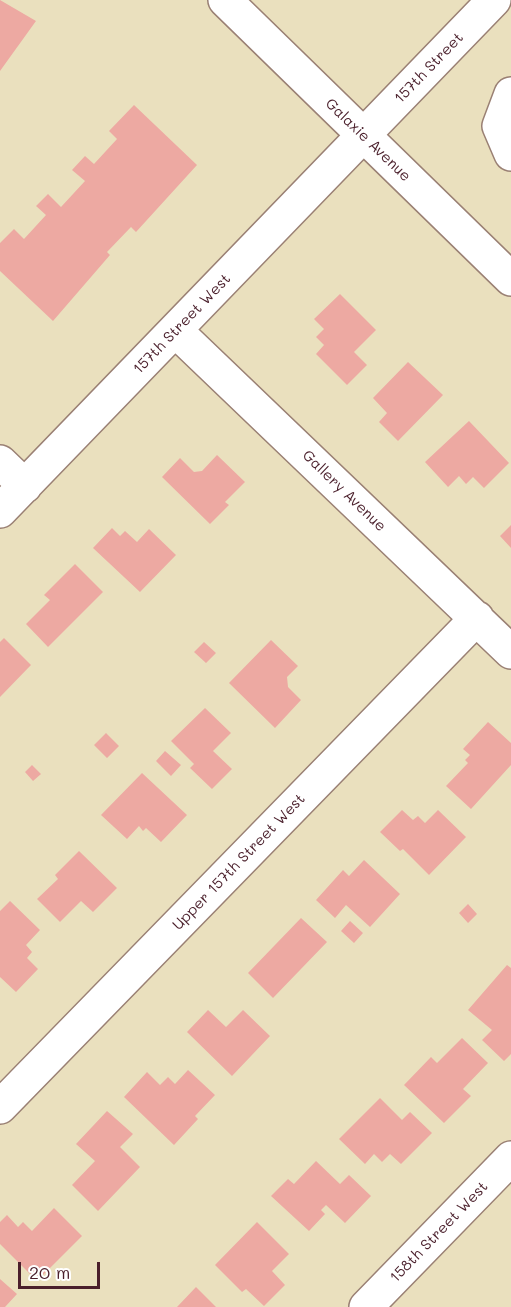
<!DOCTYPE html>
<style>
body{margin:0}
#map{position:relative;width:511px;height:1307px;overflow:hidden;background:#eae0be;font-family:Mali,sans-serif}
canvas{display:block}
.scale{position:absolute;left:18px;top:1262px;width:82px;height:27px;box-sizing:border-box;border:3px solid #4a1f2b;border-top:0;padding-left:8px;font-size:18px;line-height:21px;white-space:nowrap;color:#4a1f2b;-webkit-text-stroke:4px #fff;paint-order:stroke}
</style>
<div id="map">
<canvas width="511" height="1307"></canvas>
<div class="scale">20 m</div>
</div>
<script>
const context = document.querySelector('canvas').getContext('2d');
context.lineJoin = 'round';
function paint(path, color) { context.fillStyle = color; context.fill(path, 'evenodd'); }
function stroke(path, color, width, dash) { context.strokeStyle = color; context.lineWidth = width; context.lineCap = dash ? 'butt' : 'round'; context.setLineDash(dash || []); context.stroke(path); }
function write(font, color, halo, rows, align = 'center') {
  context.font = font + ' Mali,sans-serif'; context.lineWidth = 4.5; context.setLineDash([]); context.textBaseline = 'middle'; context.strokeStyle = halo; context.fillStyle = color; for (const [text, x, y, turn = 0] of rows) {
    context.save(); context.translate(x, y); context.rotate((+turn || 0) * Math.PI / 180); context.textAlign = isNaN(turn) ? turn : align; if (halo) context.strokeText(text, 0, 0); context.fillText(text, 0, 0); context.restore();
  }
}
paint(new Path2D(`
 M 0,0 L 36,21 L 0,71 Z
 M 134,105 L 197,165 L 136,232 L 131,227 L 107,252 L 110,255 L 53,321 L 0,271 L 0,243 L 14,229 L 24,239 L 46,215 L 36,206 L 48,194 L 61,207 L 85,181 L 72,170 L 85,156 L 94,164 L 117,139 L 109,131 Z
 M 340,294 L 376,330 L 354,352 L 367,365 L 347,385 L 316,354 L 324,345 L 316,337 L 324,329 L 314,319 Z
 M 408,362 L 443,395 L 398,441 L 379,422 L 387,413 L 373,398 Z
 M 469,421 L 509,463 L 484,488 L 473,477 L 466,484 L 459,476 L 448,487 L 425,462 Z
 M 217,455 L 245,482 L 225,502 L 229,505 L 210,524 L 162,477 L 180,458 L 194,472 L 202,471 Z
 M 511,525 L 511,548 L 500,536 Z
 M 112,528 L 120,536 L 125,531 L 137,542 L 149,529 L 176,555 L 140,592 L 93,548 Z
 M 75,564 L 103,592 L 48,647 L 26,624 L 50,600 L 44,595 Z
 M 4,638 L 31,665 L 0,697 L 0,642 Z
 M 271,640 L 298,666 L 287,677 L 288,687 L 301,700 L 275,728 L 229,683 Z
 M 204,642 L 216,653 L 206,663 L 194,652 Z
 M 205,708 L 231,733 L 213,751 L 232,769 L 212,789 L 190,768 L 194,764 L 171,741 Z
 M 488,722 L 511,743 L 511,765 L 471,809 L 446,786 L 468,763 L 465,760 L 470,755 L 463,749 Z
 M 106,733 L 119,746 L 107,758 L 94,745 Z
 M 165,751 L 181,765 L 171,776 L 156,761 Z
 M 32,765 L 41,774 L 33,781 L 25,772 Z
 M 142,773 L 187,815 L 161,842 L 146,828 L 143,831 L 139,826 L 127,839 L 101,815 Z
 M 402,810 L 413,820 L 418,816 L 425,823 L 438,810 L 466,837 L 429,875 L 403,849 L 400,851 L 380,832 Z
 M 79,851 L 117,888 L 93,912 L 81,901 L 60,922 L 37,899 L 58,879 L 55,875 Z
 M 364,860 L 400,894 L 370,927 L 346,905 L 335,918 L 316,900 L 343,870 L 349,876 Z
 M 10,901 L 40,930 L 26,945 L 32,952 L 27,958 L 38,969 L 16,992 L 0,977 L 0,911 Z
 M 468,904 L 477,914 L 468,923 L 459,913 Z
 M 301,918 L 327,942 L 273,998 L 248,973 Z
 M 350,921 L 363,933 L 354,943 L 341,931 Z
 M 507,965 L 511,968 L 511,1054 L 504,1061 L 482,1040 L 492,1030 L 468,1010 Z
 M 208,1010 L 226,1027 L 243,1010 L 270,1036 L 232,1076 L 187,1032 Z
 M 462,1038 L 488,1063 L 463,1089 L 471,1096 L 444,1123 L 404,1085 L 431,1057 L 437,1063 Z
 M 188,1070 L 215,1095 L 195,1116 L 198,1119 L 174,1145 L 124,1097 L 147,1072 L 160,1085 L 168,1077 L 175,1084 Z
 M 380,1098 L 402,1120 L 410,1112 L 432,1133 L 401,1164 L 390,1154 L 382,1162 L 374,1154 L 365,1164 L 339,1139 Z
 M 107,1111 L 133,1134 L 120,1147 L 140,1167 L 98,1211 L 72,1185 L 95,1161 L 76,1144 Z
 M 316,1161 L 340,1184 L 349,1175 L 371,1196 L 345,1223 L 326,1205 L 321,1210 L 325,1214 L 309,1231 L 271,1196 L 288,1179 L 294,1184 Z
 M 54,1208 L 82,1236 L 37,1281 L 0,1244 L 0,1222 L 7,1215 L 18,1227 L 23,1222 L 32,1231 Z
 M 257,1222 L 289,1254 L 272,1271 L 285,1285 L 264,1306 L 246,1289 L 242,1292 L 215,1265 Z
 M 0,1279 L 17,1294 L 5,1307 L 0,1307 Z
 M 196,1287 L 216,1307 L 177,1307 Z`), '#eda9a2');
const minor = new Path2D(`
 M 225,0 L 511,279
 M 511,94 L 499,126 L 511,154
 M 176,331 L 511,652
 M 0,462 L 25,486
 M 0,511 L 494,0
 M 0,1107 L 477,618
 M 366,1307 L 511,1158`);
stroke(minor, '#9a8074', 36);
stroke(minor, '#fff', 33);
write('15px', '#4a1f2b', '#fff', [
 ["157th Street",429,68,-46],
 ["Galaxie Avenue",368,140,44],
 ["157th Street West",182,324,-46],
 ["Gallery Avenue",344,491,44],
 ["Upper 157th Street West",239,862,-46],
 ["158th Street West",439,1232,-46]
]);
</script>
